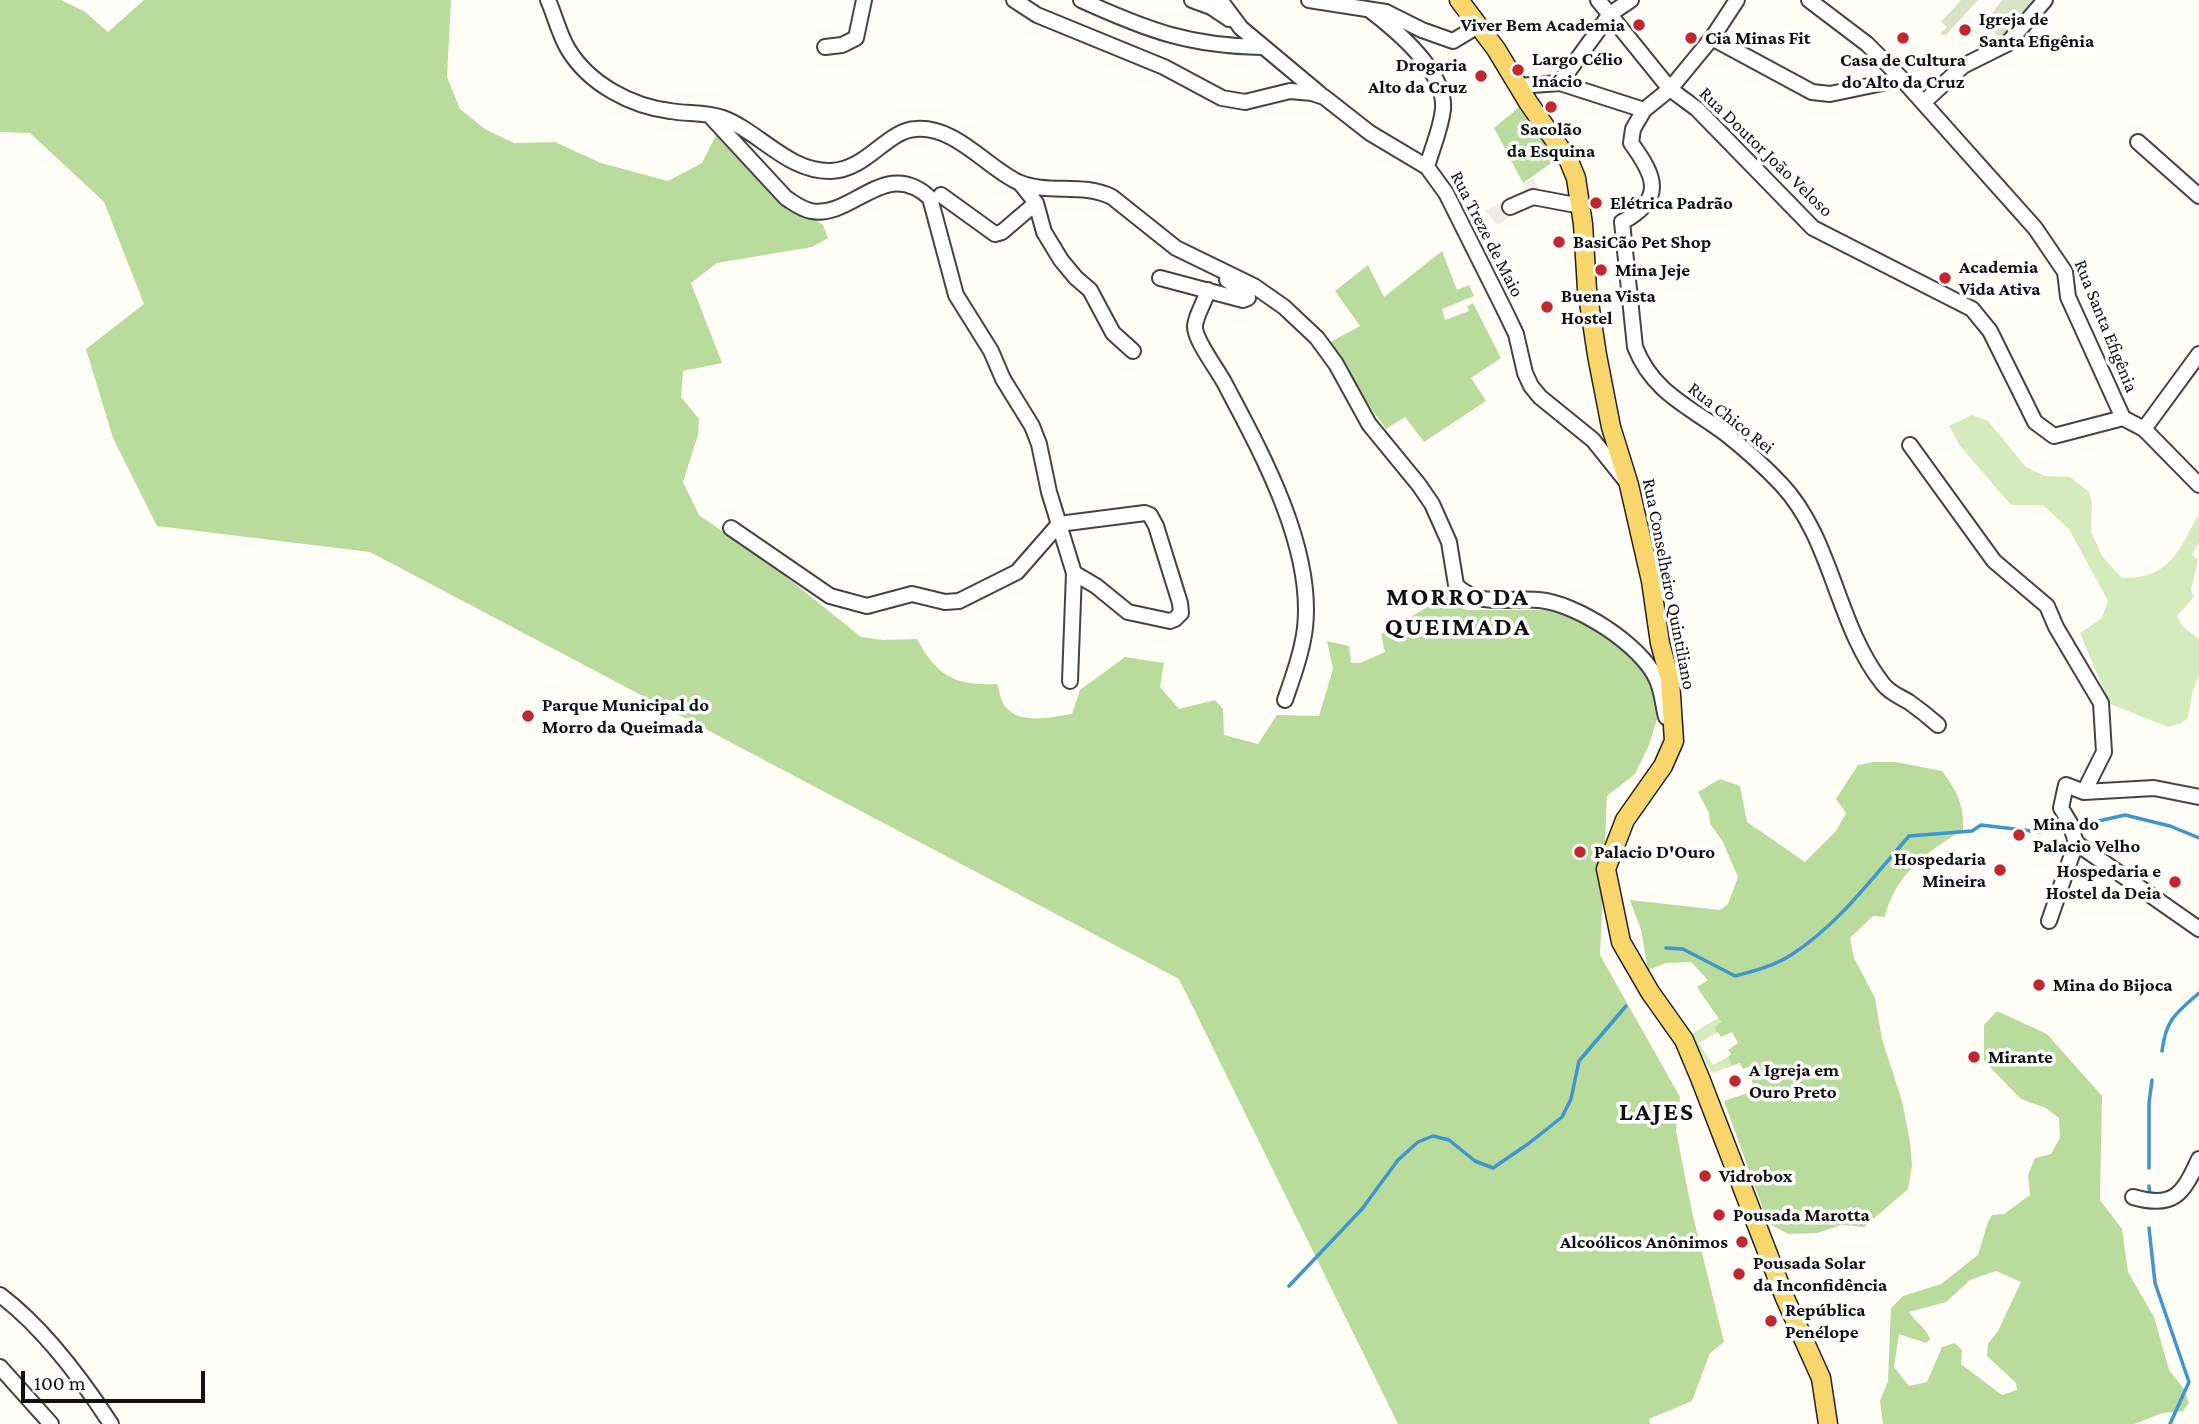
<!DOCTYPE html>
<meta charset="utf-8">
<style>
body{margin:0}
#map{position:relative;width:2199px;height:1424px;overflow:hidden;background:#fffdf5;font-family:"Crimson Pro",serif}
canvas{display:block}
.scale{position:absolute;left:21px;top:1371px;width:184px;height:32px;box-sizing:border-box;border:4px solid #111;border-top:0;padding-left:9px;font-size:21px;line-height:24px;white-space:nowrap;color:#111;-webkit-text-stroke:5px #fff;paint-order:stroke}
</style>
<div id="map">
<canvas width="2199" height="1424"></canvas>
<div class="scale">100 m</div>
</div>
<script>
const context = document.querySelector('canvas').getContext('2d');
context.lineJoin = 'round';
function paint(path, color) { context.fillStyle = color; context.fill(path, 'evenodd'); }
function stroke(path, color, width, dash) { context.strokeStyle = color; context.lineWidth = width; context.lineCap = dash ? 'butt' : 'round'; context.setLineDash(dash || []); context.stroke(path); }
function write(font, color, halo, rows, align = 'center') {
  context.font = font + ' "Crimson Pro",serif'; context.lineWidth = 7; context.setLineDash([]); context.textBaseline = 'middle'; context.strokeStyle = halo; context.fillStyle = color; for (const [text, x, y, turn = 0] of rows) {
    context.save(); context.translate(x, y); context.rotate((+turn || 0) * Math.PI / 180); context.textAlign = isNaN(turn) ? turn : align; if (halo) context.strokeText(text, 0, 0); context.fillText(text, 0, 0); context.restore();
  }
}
paint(new Path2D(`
 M 1972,415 L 1988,421 L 2026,467 L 2045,476 L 2070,477 L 2089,492 L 2092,502 L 2091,531 L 2102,556 L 2122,578 C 2171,579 2178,550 2199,514 L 2199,543 L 2192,554 L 2198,560 L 2191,590 L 2194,597 L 2177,616 L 2183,627 L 2199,639 L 2199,675 L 2192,694 L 2188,718 L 2181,723 L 2168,727 L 2110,704 L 2080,633 L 2101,619 L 2108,601 L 2069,529 L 2043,505 L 2011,505 L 1960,446 L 1949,426 Z
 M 1718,1018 L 1721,1023 L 1715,1027 L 1716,1033 L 1699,1043 L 1713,1065 L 1728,1057 L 1732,1066 L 1712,1073 L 1690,1035 Z`), '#d5ebbd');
paint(new Path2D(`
 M 0,0 L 61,0 L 84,11 L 108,32 L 144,0 L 451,0 L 447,77 L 460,109 L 485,129 L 514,143 L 555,142 L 601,163 L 668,181 L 702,163 L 716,135 L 743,164 L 823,225 L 828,238 L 812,247 L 717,263 L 691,283 L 722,363 L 683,371 L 681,397 L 699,419 L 698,435 L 683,482 L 699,515 L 784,575 L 861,637 L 883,640 L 917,639 C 937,676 955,686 997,684 C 999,690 1001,700 1004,705 C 1019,726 1052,717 1072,714 L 1080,690 L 1125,657 L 1164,663 L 1160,687 L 1179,709 L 1215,700 L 1223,709 L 1224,735 L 1258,744 L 1277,715 L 1319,716 L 1333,669 L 1327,641 L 1349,646 L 1351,663 L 1360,663 L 1385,652 L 1381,634 L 1446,596 L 1466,610 L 1553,610 L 1581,617 L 1632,656 L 1653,684 L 1658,716 L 1649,745 L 1635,774 L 1607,796 L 1600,955 L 1680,1097 L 1676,1130 L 1692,1212 L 1724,1342 L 1710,1353 L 1692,1401 L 1649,1419 L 1650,1424 L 1398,1424 L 1179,979 L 370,552 L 157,526 L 113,438 L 86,349 L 144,304 L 104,202 L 30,133 L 0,132 Z
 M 1522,105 L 1557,159 L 1523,183 L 1494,128 Z
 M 1442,251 L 1457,290 L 1469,285 L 1474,296 L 1442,309 L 1445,320 L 1469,311 L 1467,306 L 1473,303 L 1501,358 L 1471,378 L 1486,401 L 1424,442 L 1405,417 L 1386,429 L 1361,394 L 1345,363 L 1330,342 L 1360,326 L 1335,291 L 1368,265 L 1384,297 Z
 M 1874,762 L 1896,762 L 1942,771 C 1957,791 1964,805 1963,830 C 1928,851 1894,875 1885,917 L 1873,916 L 1850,938 L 1854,958 L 1875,998 L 1882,1039 L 1902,1101 L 1910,1141 L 1912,1166 L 1908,1189 L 1864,1227 L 1841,1225 L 1817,1233 L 1788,1234 L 1768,1223 L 1724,1101 L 1754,1091 L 1749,1067 L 1743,1069 L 1740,1063 L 1732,1066 L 1728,1057 L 1731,1054 L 1728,1050 L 1738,1043 L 1732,1032 L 1721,1037 L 1718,1032 L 1716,1033 L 1715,1027 L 1721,1022 L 1697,987 L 1708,980 L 1691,962 L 1666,963 L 1648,970 L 1641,930 L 1630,900 L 1720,910 L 1728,904 L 1738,877 L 1722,840 L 1710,824 L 1709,813 L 1698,792 L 1720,779 L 1740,786 L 1747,822 L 1805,862 L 1836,831 L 1846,813 L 1836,799 L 1858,765 Z
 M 1997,1011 L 2047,1034 L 2102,1096 L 2100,1200 L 2122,1229 L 2128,1272 L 2154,1317 L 2169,1370 L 2184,1389 L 2189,1403 L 2183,1411 L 2163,1413 L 2134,1424 L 1883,1424 L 1880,1401 L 1888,1381 L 1891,1308 L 1903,1296 L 1941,1284 L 1978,1255 L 1988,1222 L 1992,1215 L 2004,1214 L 2030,1195 L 2028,1175 L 2035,1158 L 2051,1154 L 2060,1138 L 2059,1118 L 2046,1108 L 2021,1099 L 1984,1061 L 1984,1025 ZM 1996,1271 L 2021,1282 L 1998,1331 L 1988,1344 L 1987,1356 L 2016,1383 L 2017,1390 L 2002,1395 L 1961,1364 L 1962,1350 L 1955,1343 L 1942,1347 L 1927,1382 L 1909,1386 L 1894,1367 L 1899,1334 L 1926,1343 L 1930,1339 C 1926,1327 1915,1322 1909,1312 L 1946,1302 L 1970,1280 Z`), '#b9dc9c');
paint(new Path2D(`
 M 1961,0 L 1978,0 L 1946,35 L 1940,34 L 1947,27 L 1941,22 Z
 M 2002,0 L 2041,0 L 2002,40 L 1985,23 Z`), '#d9e3c4');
paint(new Path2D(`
 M 1533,178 L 1542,195 L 1535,202 L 1519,210 L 1498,225 L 1485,211 L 1525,189 L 1523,184 Z`), '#f1ede2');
stroke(new Path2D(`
 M 2079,833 L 2094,822 L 2125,815 L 2170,826 L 2199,838
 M 1666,948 L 1683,949 L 1735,976 C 1754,971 1774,966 1791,955 C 1838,925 1873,877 1909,836 L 1972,831 L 1981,825 L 2040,832 L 2053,828 L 2068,830
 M 2162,1051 C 2166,1019 2176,1013 2199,993
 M 2149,1168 L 2149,1103 L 2152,1080
 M 2149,1186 L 2150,1196
 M 2149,1228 L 2155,1283 L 2189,1382 L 2170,1424
 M 1289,1286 L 1362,1209 L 1398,1160 L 1418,1142 L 1433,1136 L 1449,1140 L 1475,1161 L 1493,1168 L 1528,1144 L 1562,1117 L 1571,1099 L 1579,1061 L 1626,1006`), '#3f96cf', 3.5);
const minor = new Path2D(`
 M 548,0 C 555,16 559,34 568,49 C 589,84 631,106 670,111 C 687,114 706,112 723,118 C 760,132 788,172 831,171 C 867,170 887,130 916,129 C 956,126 986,167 1018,182 C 1048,195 1082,182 1112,197 L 1176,248 L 1254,286 L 1284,307 L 1317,338 L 1336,364 L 1369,424 L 1419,485 L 1432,504 L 1449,542 L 1456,585 C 1478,608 1511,597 1539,600 C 1576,603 1642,645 1657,680 C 1662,691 1663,705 1666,717
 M 1014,0 L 1037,15 L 1164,67 L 1222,98 L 1245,102 L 1290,91 L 1312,93 L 1324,97 L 1370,133 L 1427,167 L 1446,193 L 1504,309 L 1516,334 L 1525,373 L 1531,386 L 1540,397 L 1593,440 L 1625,480
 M 1081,0 C 1147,30 1189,46 1262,47
 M 1192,0 L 1211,7 L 1229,19
 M 1220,0 L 1241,28 L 1320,94
 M 1309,0 L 1386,12 L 1422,30 L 1453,41 L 1478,26
 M 1598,0 L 1670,89 L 1697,109 L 1813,228 L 1972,309 L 1990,331 L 2035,422 L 2054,436 L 2123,418
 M 1737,0 L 1712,38 L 1670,89 L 1644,110 L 1633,129 L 1631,143 C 1656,177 1665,199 1622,222 L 1635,347 C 1653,393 1689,406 1726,434 C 1745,449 1764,466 1781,484 C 1833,539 1836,625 1883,684 C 1890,693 1899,696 1909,702 C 1919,709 1929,717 1938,725
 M 1809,0 L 1867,44 L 1902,79 L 2035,228 L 2065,272 L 2068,297 L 2123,418 L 2144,429 L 2199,485
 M 1371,11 C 1397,31 1446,72 1443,109 C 1441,129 1432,148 1427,167
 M 1712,38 L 1812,92 L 1830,94 L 1902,79
 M 825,47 L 842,45 L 856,38 L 864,0
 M 1560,83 L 1610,14 L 1631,0
 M 1518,86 L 1560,83 L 1644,110
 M 1924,102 L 1963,66 L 2007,44 L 2045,0
 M 712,118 L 786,198 C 794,203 801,209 811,211 C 853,219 885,156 930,198 L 956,295 L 991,351 L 1003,379 L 1032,426 L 1039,444 L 1049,492 L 1074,573 L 1070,681
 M 2138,142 L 2199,196
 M 1020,183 L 1036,203 L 1044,232 L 1061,260 L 1076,278 L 1090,290 L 1113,333 L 1133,351
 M 941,195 L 995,234 L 1002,232 L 1036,203
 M 1510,207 L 1533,197 L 1581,206
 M 1160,278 L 1243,300 L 1248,298 L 1245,292 L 1227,280
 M 1208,290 C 1205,302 1196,314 1195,326 C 1194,339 1217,369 1224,382 C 1261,452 1314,547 1305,628 C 1302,652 1293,677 1285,700
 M 2144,429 L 2199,354
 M 1910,445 L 1994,561 L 2047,606 L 2056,627 L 2101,703 L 2104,752 L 2084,792 L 2066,785 L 2061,808 L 2070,823 L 2076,843 L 2199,929
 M 731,528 L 830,596 L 867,606 L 912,594 L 945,602 L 959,601 L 1017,572 L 1059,524 L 1145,513 L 1150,515 L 1156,526 L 1180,603 L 1181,613 L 1175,619 L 1170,621 L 1128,612 L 1096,586 L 1074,573
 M 2084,792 L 2154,788 L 2199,797
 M 2049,921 L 2076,843
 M 2133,1197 C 2174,1209 2183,1194 2199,1159
 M 0,1295 C 44,1328 81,1378 111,1424
 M 0,1367 L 51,1424`);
const major = new Path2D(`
 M 1459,0 L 1496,49 L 1528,102 L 1569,161 L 1576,178 L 1583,224 L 1587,289 L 1597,355 L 1611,427 L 1629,485 L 1651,581 L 1660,643 L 1670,680 L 1674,741 L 1663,766 L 1625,820 L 1606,869 L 1621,942 L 1650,992 L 1684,1040 L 1700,1078 L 1785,1298 L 1821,1378 L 1828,1424`);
stroke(minor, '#444', 18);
stroke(major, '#222', 21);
stroke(minor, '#fff', 14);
stroke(major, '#f9d66b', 18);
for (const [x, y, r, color] of [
 [1639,25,7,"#c4262e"],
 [1965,30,7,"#c4262e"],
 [1691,38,7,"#c4262e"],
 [1903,38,7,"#c4262e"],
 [1518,70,7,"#c4262e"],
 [1481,76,7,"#c4262e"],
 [1551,107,7,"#c4262e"],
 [1596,203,7,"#c4262e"],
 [1559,242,7,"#c4262e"],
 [1601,270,7,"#c4262e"],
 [1945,278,7,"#c4262e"],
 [1547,307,7,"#c4262e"],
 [528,716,7,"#c4262e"],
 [2019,835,7,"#c4262e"],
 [1580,852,7,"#c4262e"],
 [2000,870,7,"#c4262e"],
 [2175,882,7,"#c4262e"],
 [2039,985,7,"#c4262e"],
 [1974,1057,7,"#c4262e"],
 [1735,1081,7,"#c4262e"],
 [1705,1176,7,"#c4262e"],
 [1719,1215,7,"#c4262e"],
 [1742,1242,7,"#c4262e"],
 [1739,1274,7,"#c4262e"],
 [1771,1321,7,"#c4262e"]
]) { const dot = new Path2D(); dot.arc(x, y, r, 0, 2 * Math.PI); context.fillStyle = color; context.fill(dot); stroke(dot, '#fff', 2.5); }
write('bold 19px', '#111', '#fff', [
 ["Igreja de",1979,19],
 ["Santa Efigênia",1979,41],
 ["Viver Bem Academia",1625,25,"right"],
 ["Cia Minas Fit",1705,38],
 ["Largo Célio",1532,59],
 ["Inácio",1532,81],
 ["Casa de Cultura",1903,60,"center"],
 ["do Alto da Cruz",1903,82,"center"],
 ["Drogaria",1467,65,"right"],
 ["Alto da Cruz",1467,87,"right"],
 ["Sacolão",1551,129,"center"],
 ["da Esquina",1551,151,"center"],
 ["Elétrica Padrão",1610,203],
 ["BasiCão Pet Shop",1573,242],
 ["Academia",1959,267],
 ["Vida Ativa",1959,289],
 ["Mina Jeje",1615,270],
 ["Buena Vista",1561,296],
 ["Hostel",1561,318],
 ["Parque Municipal do",542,705],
 ["Morro da Queimada",542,727],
 ["Mina do",2033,824],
 ["Palacio Velho",2033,846],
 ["Palacio D'Ouro",1594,852],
 ["Hospedaria",1986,859,"right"],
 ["Mineira",1986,881,"right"],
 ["Hospedaria e",2161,871,"right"],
 ["Hostel da Deia",2161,893,"right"],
 ["Mina do Bijoca",2053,985],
 ["Mirante",1988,1057],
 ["A Igreja em",1749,1070],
 ["Ouro Preto",1749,1092],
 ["Vidrobox",1719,1176],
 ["Pousada Marotta",1733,1215],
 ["Alcoólicos Anônimos",1728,1242,"right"],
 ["Pousada Solar",1753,1263],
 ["da Inconfidência",1753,1285],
 ["República",1785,1310],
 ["Penélope",1785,1332]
], 'left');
write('19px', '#111', '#fff', [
 ["Rua Doutor João Veloso",1766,152,44],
 ["Rua Treze de Maio",1487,234,63],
 ["Rua Santa Efigênia",2106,326,68],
 ["Rua Chico Rei",1731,418,38],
 ["Rua Conselheiro Quintiliano",1669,584,79]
]);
context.letterSpacing = '2px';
write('bold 26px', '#111', '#fff', [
 ["MORRO DA",1458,597],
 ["QUEIMADA",1458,627],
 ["LAJES",1657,1112]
]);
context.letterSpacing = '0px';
</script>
